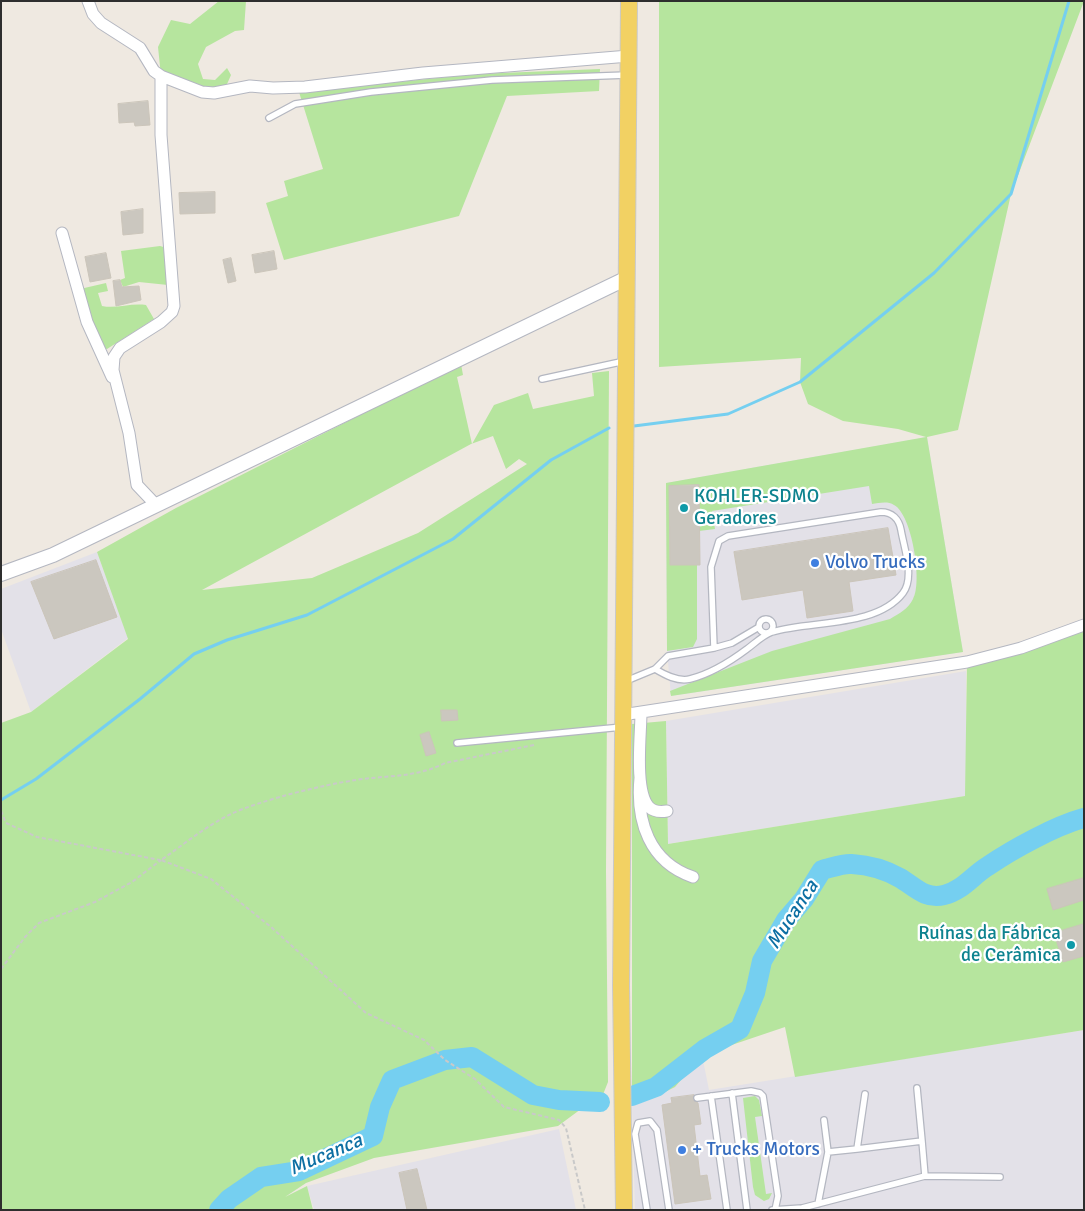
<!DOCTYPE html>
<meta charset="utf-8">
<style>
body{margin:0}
#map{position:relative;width:1085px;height:1211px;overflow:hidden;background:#efe9e1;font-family:Signika,sans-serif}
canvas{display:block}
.frame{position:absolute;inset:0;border:2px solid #2e2e2e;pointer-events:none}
</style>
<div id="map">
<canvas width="1085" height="1211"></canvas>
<div class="frame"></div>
</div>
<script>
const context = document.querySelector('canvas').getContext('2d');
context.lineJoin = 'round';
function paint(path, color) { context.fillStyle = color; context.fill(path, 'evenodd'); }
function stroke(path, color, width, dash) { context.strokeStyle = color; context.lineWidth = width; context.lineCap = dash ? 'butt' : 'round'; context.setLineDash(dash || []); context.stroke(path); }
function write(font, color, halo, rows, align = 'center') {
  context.font = font + ' Signika,sans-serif'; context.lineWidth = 4.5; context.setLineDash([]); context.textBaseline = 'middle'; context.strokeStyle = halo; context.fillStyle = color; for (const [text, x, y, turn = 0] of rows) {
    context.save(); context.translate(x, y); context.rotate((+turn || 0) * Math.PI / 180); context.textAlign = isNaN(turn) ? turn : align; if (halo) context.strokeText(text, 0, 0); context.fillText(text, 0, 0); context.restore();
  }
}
paint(new Path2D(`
 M 927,437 L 963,652 L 671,696 L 667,651 L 666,483 Z
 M 97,552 L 128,638 L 31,712 L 1,629 L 1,589 Z
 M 966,671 L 966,796 L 668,844 L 666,721 Z
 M 1084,1030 L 1084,1210 L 635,1210 L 632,1103 L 653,1098 L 687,1074 L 702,1055 L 709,1090 Z
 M 559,1129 L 576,1210 L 314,1210 L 307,1186 Z`), '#e3e1e8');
paint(new Path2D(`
 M 219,1 L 246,1 L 244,30 L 235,31 L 206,47 L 198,64 L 203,79 L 215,80 L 227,68 L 231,75 L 224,91 L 214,93 L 161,76 L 158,47 L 171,20 L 190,24 Z
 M 659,1 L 1084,1 L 1011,194 L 958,430 L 927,437 L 963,652 L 671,696 L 670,691 L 772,651 L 890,619 C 900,613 908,609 913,599 C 923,583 912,514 894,505 C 888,501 879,503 872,504 L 869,486 L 712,511 L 715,529 L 699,531 L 699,485 L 669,486 L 670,565 L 697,565 L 697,639 L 693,647 L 667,651 L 666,483 L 926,437 L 898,429 L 843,421 L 808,404 L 800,382 L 801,358 L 659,367 Z
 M 600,69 L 599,91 L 507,96 L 459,216 L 284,260 L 266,203 L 288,196 L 284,181 L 323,169 L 299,92 L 476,74 Z
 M 160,246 L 167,248 L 168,285 L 139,282 L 123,287 L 120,280 L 125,278 L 121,251 Z
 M 106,283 L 108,291 L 98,293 L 102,306 C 116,309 130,303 146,305 L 154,319 L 107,349 L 102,348 L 80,289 Z
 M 461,364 L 463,375 L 457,377 L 472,444 L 494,405 L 528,393 L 533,409 L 594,396 L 592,373 L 609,371 L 606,871 L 608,1082 L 600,1102 L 581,1109 L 558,1126 L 374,1158 L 306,1183 L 285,1197 L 307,1186 L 313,1210 L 1,1210 L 1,723 L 31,712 L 128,639 L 97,552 L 176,508 ZM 493,436 L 506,469 L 519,459 L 527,464 L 418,533 L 312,578 L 202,590 L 471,444 Z
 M 1084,625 L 1084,1030 L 795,1077 L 785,1027 L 702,1055 L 675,1087 L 653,1098 L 632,1103 L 632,724 L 666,721 L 668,844 L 965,796 L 967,662 Z
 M 755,1096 L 759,1100 L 762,1116 L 755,1117 L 766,1194 L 772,1193 L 769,1199 L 764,1201 L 755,1195 L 753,1187 L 743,1098 Z`), '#b6e59e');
stroke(new Path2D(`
 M 634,426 L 728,414 L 800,382 L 934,273 L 1011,194 L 1069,1
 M 1,800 L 36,779 L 140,699 L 194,654 L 227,640 L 307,615 L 453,539 L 551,460 L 609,428`), '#75cff0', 3);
stroke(new Path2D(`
 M 632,1096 L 656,1087 L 705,1049 L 740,1029 L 755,993 L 762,961 L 786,920 L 804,899 L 822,870 C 831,868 843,863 852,864 C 868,865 886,870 900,878 C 914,886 925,900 944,895 C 962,891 973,875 988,866 C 1013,849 1055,826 1084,818
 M 219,1210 L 229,1199 L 261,1177 L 299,1171 L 373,1136 L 380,1107 L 392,1080 L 445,1060 L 472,1057 L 533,1095 L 559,1100 L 600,1102`), '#75cff0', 20);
const building = new Path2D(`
 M 148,101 L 150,125 L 135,126 L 134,122 L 119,123 L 118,104 Z
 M 215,192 L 215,213 L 180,214 L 179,193 Z
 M 143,209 L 143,233 L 123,235 L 121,212 Z
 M 274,251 L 277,269 L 255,273 L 252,255 Z
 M 106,253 L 111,278 L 90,282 L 85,257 Z
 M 231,258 L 236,281 L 228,283 L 223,260 Z
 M 120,280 L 122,287 L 139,286 L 141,300 L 116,306 L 113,281 Z
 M 699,485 L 700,565 L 670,565 L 669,486 Z
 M 888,528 L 896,575 L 849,582 L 853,611 L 807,618 L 803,590 L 742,600 L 734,552 Z
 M 96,560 L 117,617 L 54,639 L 31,582 Z
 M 441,710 L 457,710 L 458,720 L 442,721 Z
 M 429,732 L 436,753 L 426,756 L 420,735 Z
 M 1084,878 L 1084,900 L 1053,910 L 1047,889 Z
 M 1084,924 L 1084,956 L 1063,962 L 1054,933 Z
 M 694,1095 L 693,1100 L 698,1103 L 701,1124 L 694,1125 L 700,1176 L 707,1175 L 711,1199 L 675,1204 L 662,1105 L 672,1103 L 671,1098 Z
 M 417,1169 L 427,1210 L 407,1210 L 399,1173 Z`);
paint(building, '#cbc7bf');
stroke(building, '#cbc5ba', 1);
const service = new Path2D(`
 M 269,118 L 295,104 L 371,92 L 492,80 L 627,75
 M 542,379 L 625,361
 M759 626a7 7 0 1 1 14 0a7 7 0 1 1-14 0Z
 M 655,669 C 665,675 678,682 690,679 C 710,674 731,661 747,649 C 754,644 763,635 772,632 C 811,620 876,628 903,593 C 915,577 904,548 901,530 C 899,519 892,512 881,512 L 728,536 L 719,541 L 711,567 L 714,648
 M 626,681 L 655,669 L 668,656 L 714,648 L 732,643 L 759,627
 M 457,743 L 622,727
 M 732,1093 L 747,1210
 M 711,1096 L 727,1210
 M 697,1098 L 751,1091 L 760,1093 L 763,1096 L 778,1196 L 775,1210
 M 922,1141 L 925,1176 L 1000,1177
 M 857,1149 L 922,1141 L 917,1088
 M 828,1152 L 857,1149 L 865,1094
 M 818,1204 L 828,1152 L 824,1120
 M 647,1210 L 635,1134 L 638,1123 L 650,1121 L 657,1130 L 669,1210
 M 772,1210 L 802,1208 L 925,1176`);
const minor = new Path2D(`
 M 88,1 L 93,14 L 101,23 L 140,48 L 154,71 L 161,76 L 202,92 L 214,93 L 250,86 L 273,88 L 305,87 L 423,73 L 629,56
 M 62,233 L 87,322 L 112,377
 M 156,505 L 137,485 L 129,433 L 113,370 L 114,357 L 120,348 L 161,322 L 172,312 L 174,306 L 161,135 L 161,76
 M 641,713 C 641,734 634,791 649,807 C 654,812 661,812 667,811
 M 622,715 L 967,662 L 1021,648 L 1084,625
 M 640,778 C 636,821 649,862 693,877`);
const tertiary = new Path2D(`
 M 1,574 L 53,555 L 625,279`);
const primary = new Path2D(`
 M 624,1210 L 621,985 L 629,1`);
stroke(service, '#b4b7c1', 8);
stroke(minor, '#b4b7c1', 13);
stroke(tertiary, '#b4b7c1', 16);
stroke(primary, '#c9c9c9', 18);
stroke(new Path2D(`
 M 534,745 L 445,763 C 416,778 387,775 356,780 C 322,785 261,800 231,814 C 206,826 183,845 161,860 L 211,879 L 271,927 L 366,1013 L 424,1040 L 445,1060 L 475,1079 L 504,1107 L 559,1120 L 566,1128 L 585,1210
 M 1,811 L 6,823 L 37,837 L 160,860
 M 1,969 L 25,937 L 39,923 L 95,902 L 132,882 L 161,860`), '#c9c9c9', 2, [4, 2.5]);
stroke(service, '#fff', 5.5);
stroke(minor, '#fff', 11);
stroke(tertiary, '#fff', 14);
stroke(primary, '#f2d163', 16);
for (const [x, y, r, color] of [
 [684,508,5,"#0f9aa8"],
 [815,563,5,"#3f7fe0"],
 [1071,945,5,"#0f9aa8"],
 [682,1150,5,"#3f7fe0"]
]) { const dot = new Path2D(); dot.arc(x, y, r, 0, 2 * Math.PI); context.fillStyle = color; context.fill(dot); stroke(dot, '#fff', 2); }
write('19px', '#0d838f', '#fff', [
 ["KOHLER-SDMO",694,497],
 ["Geradores",694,519],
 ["Ruínas da Fábrica",1061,934,"right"],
 ["de Cerâmica",1061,956,"right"]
], 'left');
write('19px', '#366cbe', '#fff', [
 ["Volvo Trucks",825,563],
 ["+ Trucks Motors",692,1150]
], 'left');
write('italic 20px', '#0d6fa3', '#fff', [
 ["Mucanca",793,915,-57],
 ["Mucanca",326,1155,-23]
]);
</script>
